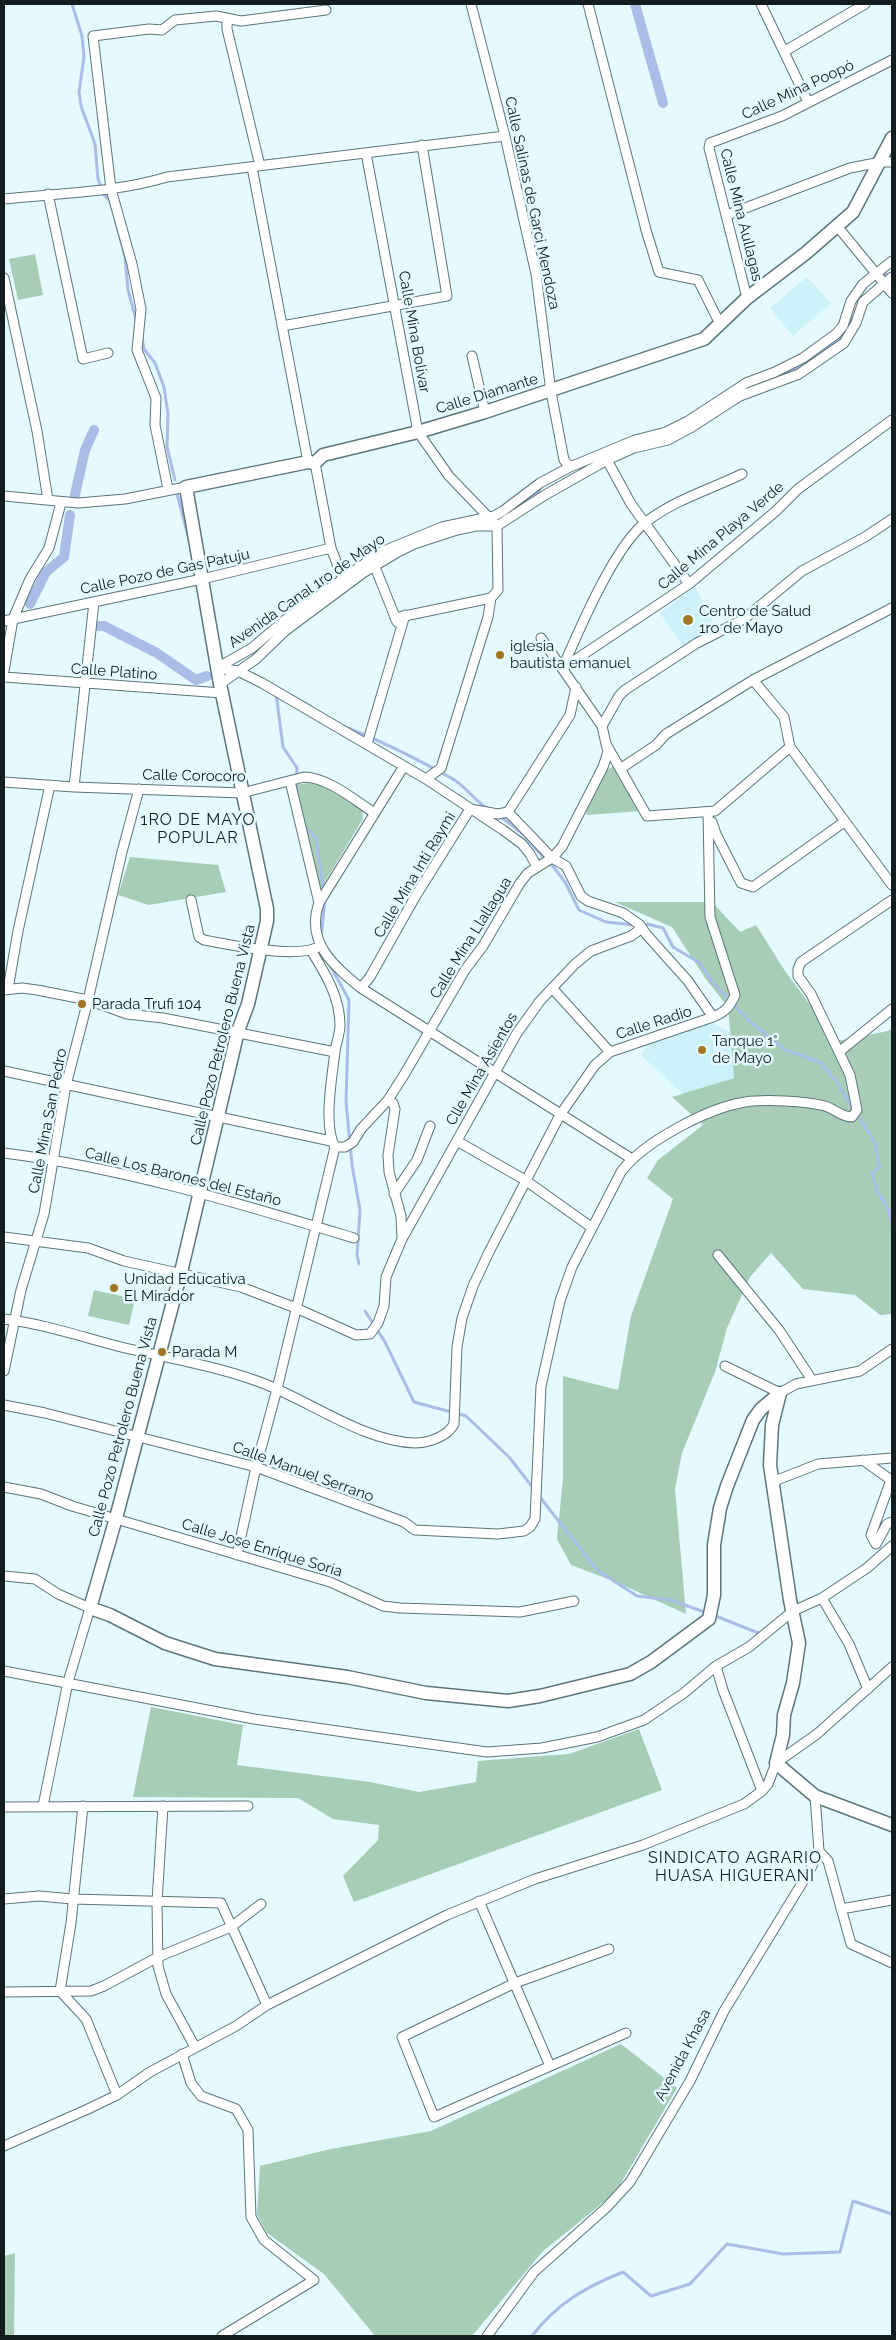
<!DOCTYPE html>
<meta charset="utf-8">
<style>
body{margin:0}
#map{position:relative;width:896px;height:2340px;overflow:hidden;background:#e4faff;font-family:Raleway,sans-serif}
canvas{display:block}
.frame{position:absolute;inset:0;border:5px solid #131d1f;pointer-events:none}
</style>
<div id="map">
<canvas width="896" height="2340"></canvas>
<div class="frame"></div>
</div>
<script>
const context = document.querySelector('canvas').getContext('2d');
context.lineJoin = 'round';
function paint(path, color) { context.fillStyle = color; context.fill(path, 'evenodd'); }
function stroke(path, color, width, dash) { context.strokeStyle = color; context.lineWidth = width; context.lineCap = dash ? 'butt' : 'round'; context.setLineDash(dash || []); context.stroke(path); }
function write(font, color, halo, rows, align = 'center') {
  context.font = font + ' Raleway,sans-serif'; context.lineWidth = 5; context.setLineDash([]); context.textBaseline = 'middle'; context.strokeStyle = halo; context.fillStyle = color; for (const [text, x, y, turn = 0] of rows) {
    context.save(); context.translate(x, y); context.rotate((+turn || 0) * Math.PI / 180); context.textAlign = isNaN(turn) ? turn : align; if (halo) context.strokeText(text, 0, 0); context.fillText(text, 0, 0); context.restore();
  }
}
paint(new Path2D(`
 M 807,277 L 831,303 L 793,336 L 770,308 Z
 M 695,587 L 709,610 L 714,627 L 684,648 L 660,613 Z
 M 712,1023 L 730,1032 L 734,1078 L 683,1094 L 641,1055 L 647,1045 L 661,1038 Z`), '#ccf1f9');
paint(new Path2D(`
 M 35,254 L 43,295 L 18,300 L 9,259 Z
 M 616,765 L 642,811 L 587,815 L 586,812 L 606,770 Z
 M 307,783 L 321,785 L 362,809 L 363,819 L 320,890 L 296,785 Z
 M 130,857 L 218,865 L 226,892 L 149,905 L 118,895 Z
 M 615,902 L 712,902 L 740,932 L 756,925 L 785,971 L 837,1041 L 888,1031 L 892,1028 L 892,1314 L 880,1315 L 855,1295 L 803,1289 L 771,1253 L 750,1277 L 727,1328 L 715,1372 L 682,1453 L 675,1489 L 686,1614 L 616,1582 L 571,1565 L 557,1539 L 563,1478 L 563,1376 L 618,1390 L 631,1316 L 673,1199 L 647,1178 L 658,1160 L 703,1125 L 672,1097 L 734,1078 L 728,1007 L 705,978 L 672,927 Z
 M 94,1290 L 135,1299 L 129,1325 L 88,1316 Z
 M 151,1707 L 243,1725 L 237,1765 L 370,1782 L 419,1792 L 476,1782 L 478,1761 L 569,1754 L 639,1729 L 662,1790 L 354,1902 L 343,1876 L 378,1840 L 379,1825 L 333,1819 L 298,1798 L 133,1797 Z
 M 621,2044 L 677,2088 L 615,2193 L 542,2252 L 472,2336 L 375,2336 L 324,2274 L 267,2233 L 257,2215 L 260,2166 L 331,2149 L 431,2131 Z
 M 15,2253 L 14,2336 L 4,2336 L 4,2256 Z`), '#a7cdb7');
stroke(new Path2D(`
 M 72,4 L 82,36 L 84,57 L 79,92 L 81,106 L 95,144 L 98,179 L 103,194 L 109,200 L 112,207 L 125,257 L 128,290 L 136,319
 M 884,272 L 892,283
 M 142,338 L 144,349 L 155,363 L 164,387 L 168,414 L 167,447 L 175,480
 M 177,494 L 190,543
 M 276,693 L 283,747 L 297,768 L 296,793
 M 289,694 L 312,707
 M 345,727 C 382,741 419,760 453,779 C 466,787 475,801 488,809
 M 500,816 L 523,834 L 544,858
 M 304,826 L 316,838 L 324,892
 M 552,865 L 565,882 L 579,910 L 606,922 L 635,925
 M 647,924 L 663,928 L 673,947 L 700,963 L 713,983 L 749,1021 L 786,1050 L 821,1063 L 837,1082 L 853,1109
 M 321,939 L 325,898
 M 330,965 L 349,1000 L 346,1102 L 352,1165 L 360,1210 L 357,1255 L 359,1264
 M 857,1114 L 874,1141 L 880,1167 L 872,1173 L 877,1191 L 889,1210 L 892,1227
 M 365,1311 L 385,1342 L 414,1402 L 466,1416 L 509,1457 L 534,1489
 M 539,1496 L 597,1570 L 637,1596 L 671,1600 L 707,1613
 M 713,1615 L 761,1634
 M 532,2336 C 557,2303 586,2287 623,2272 L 651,2296 L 690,2284 L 727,2244 L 783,2254 L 840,2252 L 853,2201 L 892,2214`), '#a9bde6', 3);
stroke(new Path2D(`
 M 635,4 L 663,103
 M 735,394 L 795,369 L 841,337 L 849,320
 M 74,499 L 85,450 L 94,430
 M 510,514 L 536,490
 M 30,604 L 46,572 L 64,557 L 70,515
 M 98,626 L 104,626 L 157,653 L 196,680 L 207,676`), '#a9bde6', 10);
const street = new Path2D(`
 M 471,4 L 505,136 L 536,274 L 551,392 L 564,460 L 570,467
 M 588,4 L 646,230 L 659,272 L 698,280 L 720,324
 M 761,4 L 808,102
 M 231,19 L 227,23 L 227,29 L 260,166
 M 785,51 L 865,4
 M 366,153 L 418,432 L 449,476 L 497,526 L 498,590 L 491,598 L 395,618
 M 252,167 L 308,462
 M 48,194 L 83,359 L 108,353
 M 4,199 C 58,193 114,193 167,177 L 505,136
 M 727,215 L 850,168 L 881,162 L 892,162
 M 837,226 L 892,293
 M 4,278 L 37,431 L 48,500
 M 747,298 L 709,148 L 710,143 L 782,116 L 892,60
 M 282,326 L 447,296 L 422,145
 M 472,356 L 485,412
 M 607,460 L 631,504 L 689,584
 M 315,463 L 331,548 L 343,579
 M 168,489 L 155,425 L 156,398 L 137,350 L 141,309 L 132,264 L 111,189 L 93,36 L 149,29 L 162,30 L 175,20 L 216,16 L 241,21 L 326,10
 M 4,496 L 78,503 L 125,499 L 186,487
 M 373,562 L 397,622
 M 4,621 L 202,579 L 331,548
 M 541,638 L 602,726 L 606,744 L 647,816 L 715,811 L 790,747
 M 563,667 C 579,630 615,545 646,522 C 674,500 711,489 742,474
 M 217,668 L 252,648 L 285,620 L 381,552 L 442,527 L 494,516 L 503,511 L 540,483 L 570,467 L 635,440 L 666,432 L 688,421 L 746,383 L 775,372 L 803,358 L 836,334 L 843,326 L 851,301 L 863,284 L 892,261
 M 217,668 L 238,671 L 262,683 L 426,779 L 503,830 L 522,844 L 530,854 L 537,867
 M 563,668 L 689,584 L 776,511 L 798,489 L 892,420
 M 4,671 L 13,619 L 30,579 L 49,548 L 61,503
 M 4,677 L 222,693
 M 753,680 L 784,717 L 790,747 L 892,885
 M 220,684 L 256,659 L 285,631 L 363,573 L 398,552 L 414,544 L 457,530 L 476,526 L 497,526 L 545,495 L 607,460 L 634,448 L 668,440 L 692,427 L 740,396 L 799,374 L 844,343 L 856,323 L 863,302 L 892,277
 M 602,726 L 619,696 L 625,690 L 697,643 L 744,619 L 802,571 L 865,537 L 892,519
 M 367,744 L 405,615
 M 404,766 L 319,903 C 305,942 334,966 361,988 L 632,1159
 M 620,769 L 656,745 L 666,734 L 753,680 L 892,608
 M 426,779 L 441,768 L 488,617 L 491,598
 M 290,781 L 319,903
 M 4,782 L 74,787 L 242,793 L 304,777 C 329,778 353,799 373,812
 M 74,787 L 94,602
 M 508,812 L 570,715 L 576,687
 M 708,812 L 710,917 L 735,995 C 730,1007 725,1012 713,1017
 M 712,822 L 716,834 L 741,883 L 753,887 L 844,822
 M 191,900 L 199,937 L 204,940 C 229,945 293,958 316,948
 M 361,988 L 370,977 L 415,897 L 470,809 L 498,814 L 508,812
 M 552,988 L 610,1052
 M 8,989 L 18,931 L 50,785
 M 4,990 L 22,988 L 37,990 L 88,1000 L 127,1014 L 163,1018 L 335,1052
 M 839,1052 L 892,1009
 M 4,1071 L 331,1141
 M 388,1100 L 393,1103 L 395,1109 L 388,1155 L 389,1172 L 401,1216 L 402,1239
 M 457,1141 L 525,1180 L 591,1227
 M 335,1147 L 345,1147 L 353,1142 L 361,1129 L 388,1100 L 404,1075 L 465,970 L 483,946 L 520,883 L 528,873 L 552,858 L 562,847 L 603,767 L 608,752 L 606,744
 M 4,1153 C 124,1168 238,1203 354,1238
 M 394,1194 L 417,1160 L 430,1126
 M 4,1237 L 88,1248 L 124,1261 L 241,1287 L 296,1308 L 356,1335 L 370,1334 L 378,1323 L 384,1306 L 386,1277 L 402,1239 L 517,1033 L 540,1001 L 575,964 L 591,951 L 631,936 L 638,931 L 640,925 L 623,913 L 588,901 L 581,896 L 566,866 L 552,858 L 508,812
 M 718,1255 L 779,1330 L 812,1380
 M 4,1319 C 45,1324 85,1338 125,1348 C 169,1358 215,1366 257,1381 C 306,1398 363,1442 415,1443 C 429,1443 448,1436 454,1424 L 457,1347 L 462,1318 L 473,1286 L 489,1252 L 560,1115 L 595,1065 L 610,1052 L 713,1017 L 688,981 L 646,934 L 640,925
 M 725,1366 L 780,1393 L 796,1384 L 860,1371 L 892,1349
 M 4,1371 L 21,1290 L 44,1214 L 66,1085 L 88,1000 L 122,852 L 139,789
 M 4,1405 L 45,1413 L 256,1467 L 404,1522 L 415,1530 L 498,1534 L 524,1531 L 530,1527 L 535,1519 L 541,1386 L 560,1301 L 572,1267 L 621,1172 C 643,1142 708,1108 745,1102 C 765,1099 805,1101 825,1106 C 835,1109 841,1117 852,1117 L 857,1110 L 850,1075 L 839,1052 L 811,994 L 798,976 L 798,969 L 801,962 L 892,900
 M 863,1460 L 891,1480 L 871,1535 L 876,1544 L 887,1524 L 892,1522
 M 772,1482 L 818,1464 L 892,1458
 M 4,1487 L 41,1494 L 72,1506 L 330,1582 L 383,1606 L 400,1608 L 520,1612 L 574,1601
 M 237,1555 L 256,1467 L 277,1389 L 335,1147 C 323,1126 332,1077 335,1052 C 336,1043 340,1034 340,1025 C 340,997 325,973 311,950
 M 4,1576 L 35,1579 L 58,1594 L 90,1608 L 68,1682 L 43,1806
 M 822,1598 L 849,1644 L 868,1689
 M 716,1666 L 723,1690 L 762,1791
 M 4,1671 L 254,1719 L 379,1737 L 487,1752 L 542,1748 L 597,1737 L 644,1720 L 684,1693 L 716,1666 L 749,1647 L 793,1611 L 822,1598 L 867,1568 L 892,1546
 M 83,1806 L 71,1923 L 60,1991 L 86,2019 L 117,2095
 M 163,1806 L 157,1902 L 158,1966 L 166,1994 L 195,2047
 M 4,1807 L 248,1806
 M 819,1851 L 828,1861 L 851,1944 L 892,1963
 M 4,1899 L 39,1896 L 73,1899 L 221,1903 L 267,2005
 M 479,1901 L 550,2066
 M 841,1909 L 892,1900
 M 609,1949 L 515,1983 L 402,2037 L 434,2117 L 626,2033
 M 4,1992 L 91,1991 L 104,1986 L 158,1957 L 231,1927 L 261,1904
 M 182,2054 L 191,2083 L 201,2096 L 236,2109 L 248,2130 L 251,2217 L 264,2240 L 314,2280 L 222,2336
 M 4,2146 L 88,2109 L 117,2095 L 150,2072 L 236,2026 L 267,2005 L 447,1915 L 535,1879 L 643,1845 L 744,1804 L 762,1791 L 768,1784 L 776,1763 L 817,1734 L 892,1667
 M 487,2336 L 534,2272 L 606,2208 L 630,2182 L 690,2081 L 724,2011 L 810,1870 L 819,1851 L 815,1796`);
const secondary = new Path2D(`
 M 780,1393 L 761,1409 L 753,1420 L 727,1486 L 720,1508 L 714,1545 L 714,1595 L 709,1619 L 651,1662 L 630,1674 L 540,1696 L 508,1701 L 426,1693 L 347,1677 L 215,1659 L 165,1643 L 110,1615 L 90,1608 L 116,1518 L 181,1272 L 238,1031 L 248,1004 L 267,921 L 267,909 L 220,684 L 186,487 L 308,462 L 315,463 L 323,455 L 418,432 L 485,412 L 704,339 L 747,298 L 806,253 L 853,212 L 892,138
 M 780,1393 L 772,1425 L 770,1465 L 790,1600 L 799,1643 L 793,1683 L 784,1715 L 783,1735 L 776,1763 L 815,1796 L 892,1825`);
stroke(street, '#5c757a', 11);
stroke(secondary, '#5c757a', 15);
stroke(street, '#fff', 9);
stroke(secondary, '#fff', 12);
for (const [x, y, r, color] of [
 [688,620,6,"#a07625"],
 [500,655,5,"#a07625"],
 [82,1004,5,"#a07625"],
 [702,1050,5,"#a07625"],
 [114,1288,5,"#a07625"],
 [162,1352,5,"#a07625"]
]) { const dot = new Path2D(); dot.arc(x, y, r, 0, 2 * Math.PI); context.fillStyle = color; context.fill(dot); stroke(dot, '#e4faff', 2); }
write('15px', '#131d1f', '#e4faff', [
 ["Calle Mina Poopó",798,90,-25],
 ["Calle Salinas de Garci Mendoza",532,203,78],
 ["Calle Mina Aullagas",741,215,76],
 ["Calle Mina Bolivar",414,332,80],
 ["Calle Diamante",487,394,-17],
 ["Calle Mina Playa Verde",721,536,-40],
 ["Calle Pozo de Gas Patuju",165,572,-12],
 ["Avenida Canal 1ro de Mayo",307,591,-35],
 ["Calle Platino",114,672,4],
 ["Calle Corocoro",194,776,1],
 ["Calle Mina Inti Raymi",415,875,-59],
 ["Calle Mina Llallagua",471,938,-58],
 ["Calle Radio",654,1023,-18],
 ["Calle Pozo Petrolero Buena Vista",223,1035,-76],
 ["Clle Mina Asientos",482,1069,-60],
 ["Calle Mina San Pedro",48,1121,-79],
 ["Calle Los Barones del Estaño",183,1177,14],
 ["Calle Pozo Petrolero Buena Vista",123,1427,-75],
 ["Calle Manuel Serrano",303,1472,20],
 ["Calle Jose Enrique Soria",262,1548,17],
 ["Avenida Khasa",683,2055,-62]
]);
write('15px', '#131d1f', '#e4faff', [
 ["Centro de Salud",699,611],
 ["1ro de Mayo",699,628],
 ["iglesia",510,646],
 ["bautista emanuel",510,663],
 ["Parada Trufi 104",92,1004],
 ["Tanque 1°",712,1041],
 ["de Mayo",712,1058],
 ["Unidad Educativa",124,1279],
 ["El Mirador",124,1296],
 ["Parada M",172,1352]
], 'left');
context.letterSpacing = '1px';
write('16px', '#131d1f', '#e4faff', [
 ["1RO DE MAYO",198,820],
 ["POPULAR",198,838],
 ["SINDICATO AGRARIO",735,1858],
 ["HUASA HIGUERANI",735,1876]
]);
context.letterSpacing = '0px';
</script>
